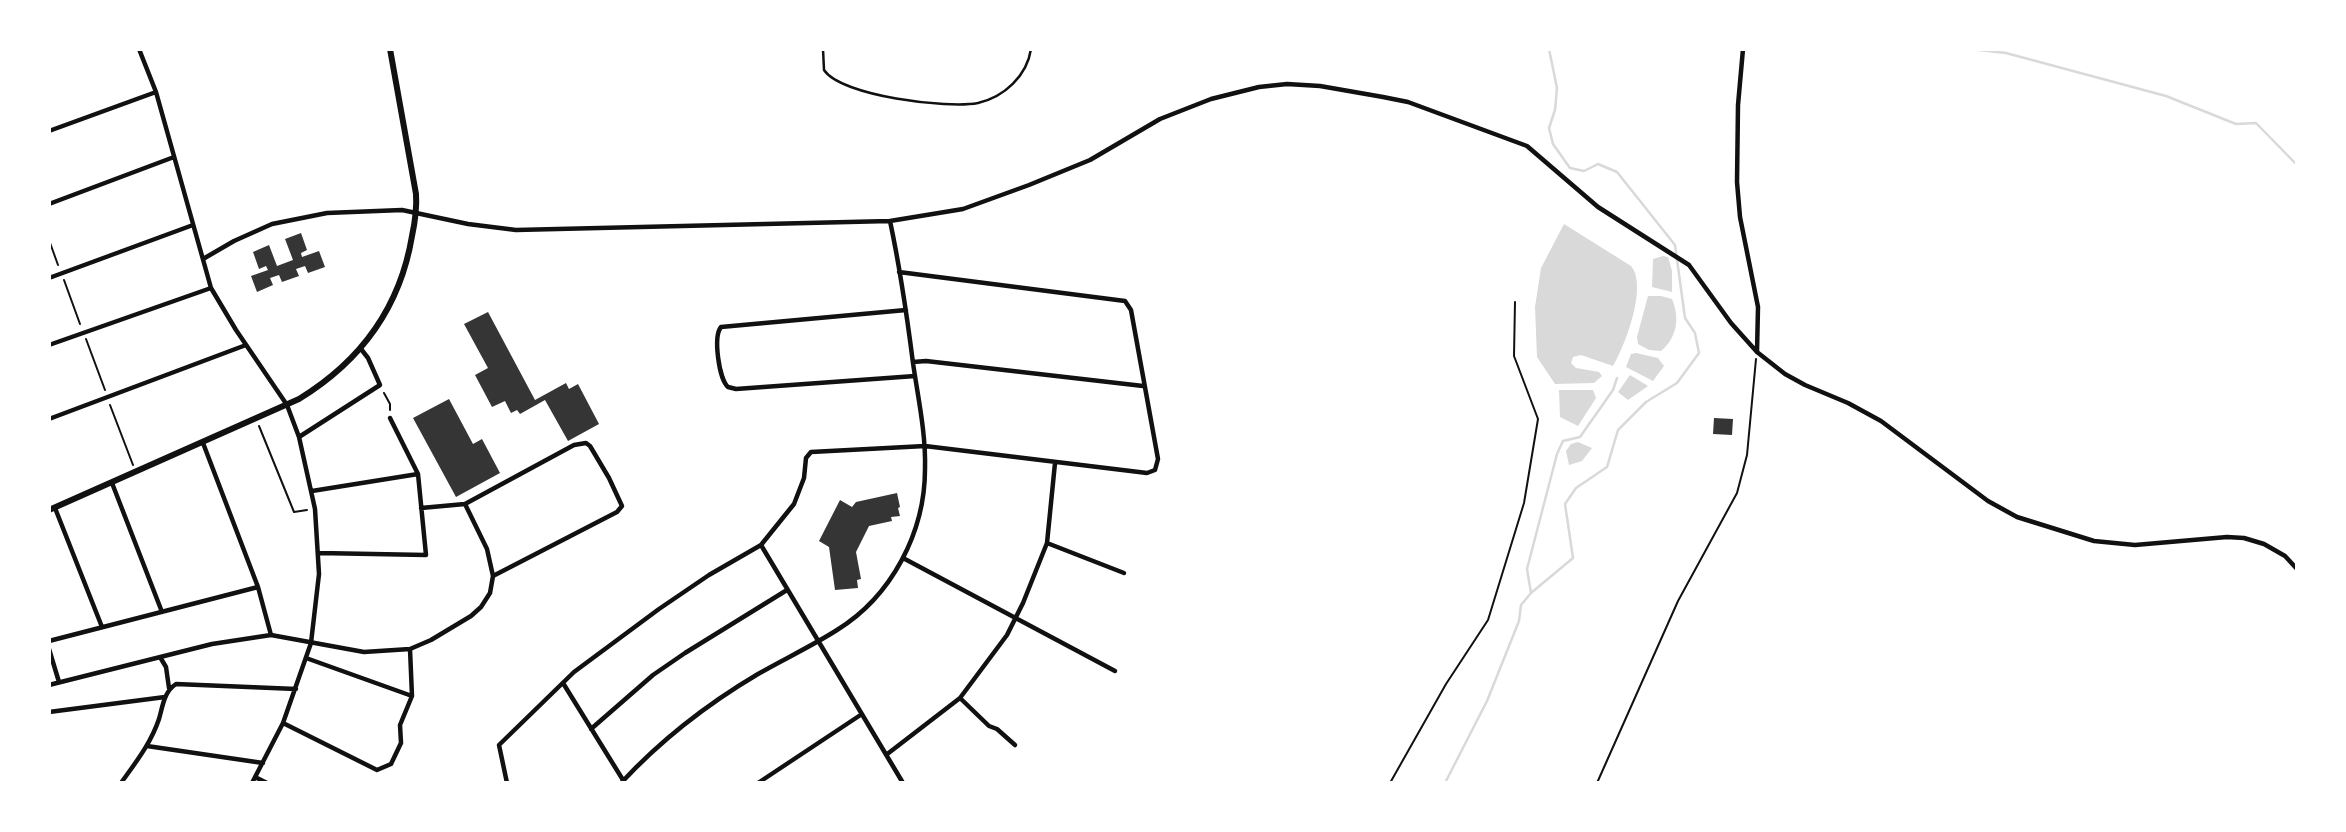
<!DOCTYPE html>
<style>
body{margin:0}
#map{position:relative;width:2346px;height:832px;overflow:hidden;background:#fff;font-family:Manrope,sans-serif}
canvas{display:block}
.frame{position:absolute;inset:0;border:51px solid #fff;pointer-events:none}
</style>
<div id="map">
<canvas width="2346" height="832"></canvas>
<div class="frame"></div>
</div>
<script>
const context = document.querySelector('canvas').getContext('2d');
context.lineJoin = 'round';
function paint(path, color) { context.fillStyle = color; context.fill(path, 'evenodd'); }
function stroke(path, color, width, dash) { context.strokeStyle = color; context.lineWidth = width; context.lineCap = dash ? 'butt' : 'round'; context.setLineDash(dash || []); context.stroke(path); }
paint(new Path2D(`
 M 1564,224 L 1631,266 C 1648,286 1625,346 1613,366 L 1581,355 L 1573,357 L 1571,363 L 1576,368 L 1599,372 L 1602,376 L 1594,383 L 1555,384 L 1537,357 L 1535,307 L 1541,268 Z
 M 1663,256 L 1668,257 L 1672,271 L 1672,292 L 1652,287 L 1653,259 Z
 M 1648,296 L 1661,296 L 1672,299 C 1680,318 1677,338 1661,351 L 1649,350 L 1638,344 L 1637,337 Z
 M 1636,353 L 1658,358 L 1664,366 L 1653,381 L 1626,367 L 1631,354 Z
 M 1630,375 L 1648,386 L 1628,400 L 1618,392 Z
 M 1559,390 L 1593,390 L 1596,398 L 1578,426 L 1560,417 Z
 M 1578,442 L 1592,448 L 1582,461 L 1569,465 L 1566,451 L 1571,444 Z`), '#d9d9d9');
stroke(new Path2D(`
 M 1970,49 L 2006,53 L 2166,96 L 2236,124 L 2256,123 L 2297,165
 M 1531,593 L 1527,569 L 1557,454 L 1563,441 L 1580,437 L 1613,390 L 1617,378
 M 1445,783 L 1487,701 L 1519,621 L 1521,605 L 1531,593 L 1573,558 L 1565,504 L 1576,488 L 1607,467 L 1618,430 L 1646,402 L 1677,383 L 1699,353 L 1695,333 L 1685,318 L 1675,245 L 1617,172 L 1598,164 L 1584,171 L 1570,168 L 1553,144 L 1549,128 L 1555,110 L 1557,88 L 1549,49`), '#d9d9d9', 2.5);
paint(new Path2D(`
 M 301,233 L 307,250 L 301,253 L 302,257 L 319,251 L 325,267 L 308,273 L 305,266 L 296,269 L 299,276 L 282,282 L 279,275 L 270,278 L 273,285 L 257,292 L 251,276 L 268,270 L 266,266 L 259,269 L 253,252 L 269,245 L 277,266 L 293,260 L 285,239 Z
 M 488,312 L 535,400 L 566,383 L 569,389 L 578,384 L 599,424 L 568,441 L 545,400 L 520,414 L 517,410 L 511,413 L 505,401 L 492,407 L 475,375 L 488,368 L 464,324 Z
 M 449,399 L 473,444 L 482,439 L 500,473 L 456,497 L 413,418 Z
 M 1714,418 L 1733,419 L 1732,435 L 1713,434 Z
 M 897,493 L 900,507 L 898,508 L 900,516 L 891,517 L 892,521 L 869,526 L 856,552 L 861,579 L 857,580 L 858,588 L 835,590 L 829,547 L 819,541 L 840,500 L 852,507 L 856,502 Z`), '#353535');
stroke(new Path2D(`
 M 49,240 L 58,265
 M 64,280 L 80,324
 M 86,339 L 105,390
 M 384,393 L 390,404 L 390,410
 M 110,405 L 133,465
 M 259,426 L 294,512 L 307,510
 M 1390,783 L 1446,684 L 1488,620 L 1524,503 L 1538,419 L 1514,356 L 1515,302
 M 1597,783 L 1678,601 L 1737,493 L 1747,455 L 1756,359`), '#111', 2);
stroke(new Path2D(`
 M 823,49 L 824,70 C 841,96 948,109 978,103 C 1004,97 1027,76 1031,49`), '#111', 2.5);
stroke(new Path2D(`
 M 139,49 L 156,92 L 211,288 L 236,330 L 287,405 L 299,437 L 315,509 L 319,574 L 311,643 L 283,723 L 252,783
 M 1743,49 L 1738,105 L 1737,182 L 1740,217 L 1758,307 L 1757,352
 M 49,131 L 156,92
 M 49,204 L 174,157
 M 203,259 L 234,241 L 272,224 L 327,213 L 402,210 L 468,224 L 516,230 L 890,221 L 963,209 L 1029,185 L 1090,160 L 1160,119 L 1211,99 L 1259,87 L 1287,84 L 1320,86 L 1383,97 L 1408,102 L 1527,146 L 1598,207 L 1689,265 L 1731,323 L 1757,352 L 1785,374 L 1805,385 L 1848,403 L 1881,421 L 1988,501 L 2017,517 L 2094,541 L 2135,545 L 2227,537 L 2244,538 L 2264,544 L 2285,556 L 2297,569
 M 49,278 L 193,225
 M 906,310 L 721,327 C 713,337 719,379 728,387 L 736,389 L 915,376
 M 49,345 L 211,288
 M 913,362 L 926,361 L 1143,386
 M 49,419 L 246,345
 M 299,437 L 380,385 L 368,358 L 361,349
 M 203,443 L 258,587
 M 112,483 L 162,612
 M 312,491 L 418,474
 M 55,508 L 102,627
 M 421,508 L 465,504 L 574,445 L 586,443 L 590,446 L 609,478 L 622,506 L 617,512 L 493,576
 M 1047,543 L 1124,573
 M 761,545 L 903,783
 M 319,553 L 426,555 L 418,474 L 390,418
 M 903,558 L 1115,671
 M 49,641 L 258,587 L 271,635
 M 49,649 L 59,682
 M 160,657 L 166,667 L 169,688
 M 306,658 L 412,696
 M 563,683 L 623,780
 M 49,685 L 212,644 L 271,635 L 364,652 L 410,649 L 431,640 L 471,616 L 481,607 L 490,593 L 493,576 L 487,549 L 465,504
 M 960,698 L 989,726 L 997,729 L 1015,745
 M 49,712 L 165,697
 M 283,723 L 377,770 L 391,764 L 401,743 L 400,725 L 412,696 L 410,649
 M 591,729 L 653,675 L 685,653 L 787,590
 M 147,746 L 263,763
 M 886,755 L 960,698 L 1007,635 L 1023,603 L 1047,543 L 1055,463
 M 255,777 L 267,783
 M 121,783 C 136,762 151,743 159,719 C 163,705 164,692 176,684 L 296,689
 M 507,783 L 499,745 L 574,672 L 659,609 L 709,575 L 761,545 L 794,504 L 804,478 L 806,458 L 811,452 L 925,446 L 1147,473 L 1155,470 L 1158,459 L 1131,310 L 1125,301 L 899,272
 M 621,783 C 660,741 709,703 758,674 C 784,659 812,646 837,630 C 892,596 925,532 925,469 C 926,433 918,398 913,363 C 907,316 900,268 890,221
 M 758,783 L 862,714`), '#111', 4.5);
stroke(new Path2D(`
 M 49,510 L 299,399 C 361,361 400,308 412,236 C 415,222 417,208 416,194 L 390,49`), '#111', 6);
</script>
